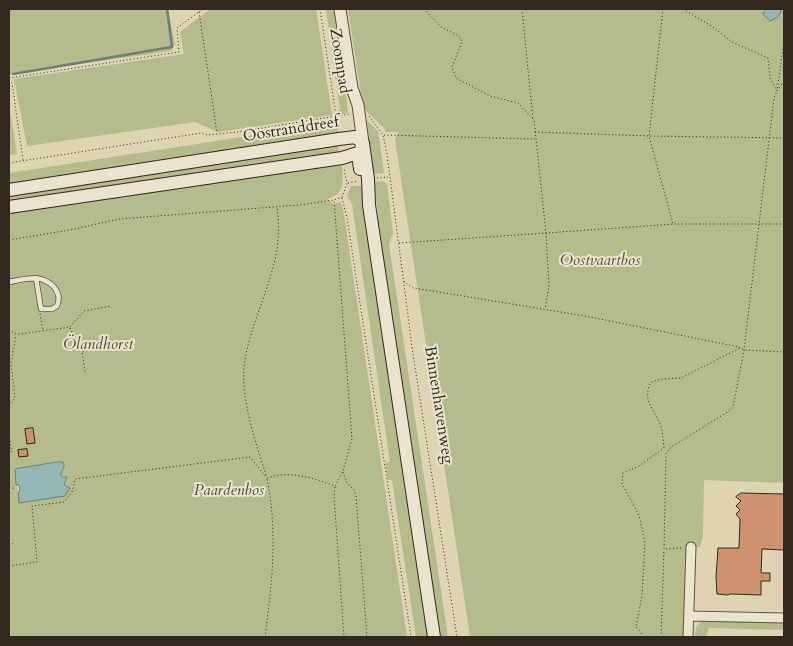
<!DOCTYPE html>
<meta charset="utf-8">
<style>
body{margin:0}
#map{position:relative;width:793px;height:646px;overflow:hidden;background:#dfd4b2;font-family:Cardo,serif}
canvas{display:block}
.frame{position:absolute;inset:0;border:10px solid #332820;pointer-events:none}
</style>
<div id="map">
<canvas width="793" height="646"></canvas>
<div class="frame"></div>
</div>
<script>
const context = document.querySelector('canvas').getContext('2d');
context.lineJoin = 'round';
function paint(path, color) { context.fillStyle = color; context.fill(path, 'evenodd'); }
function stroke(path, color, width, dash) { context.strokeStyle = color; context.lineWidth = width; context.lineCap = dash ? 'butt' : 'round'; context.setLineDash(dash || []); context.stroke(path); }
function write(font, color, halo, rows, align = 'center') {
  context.font = font + ' Cardo,serif'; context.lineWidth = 4; context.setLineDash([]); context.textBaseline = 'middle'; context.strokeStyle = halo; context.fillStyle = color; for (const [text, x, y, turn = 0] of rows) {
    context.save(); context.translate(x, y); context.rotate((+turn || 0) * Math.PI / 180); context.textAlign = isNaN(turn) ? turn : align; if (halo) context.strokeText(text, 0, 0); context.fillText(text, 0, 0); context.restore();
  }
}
paint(new Path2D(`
 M 9,9 L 168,9 L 175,44 L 171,51 L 9,74 Z
 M 210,9 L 316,9 L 332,115 L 218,132 L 195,122 L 27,146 L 14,79 L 184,54 L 180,32 Z
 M 326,9 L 336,9 L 348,113 L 341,114 L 337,111 L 340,109 Z
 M 348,9 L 784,9 L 784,483 L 704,480 L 703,536 L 700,547 L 686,548 L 683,637 L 470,637 L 395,139 L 398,132 L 385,132 L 385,129 L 363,108 Z
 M 9,104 L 17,154 L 9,155 Z
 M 328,119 L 335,119 L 339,133 L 9,188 L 9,173 L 326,124 Z
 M 365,119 L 378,131 L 384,173 L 373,174 Z
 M 337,140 L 339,153 L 59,193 L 9,202 L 9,196 Z
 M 340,164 L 342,165 C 343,181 345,195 327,199 L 334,204 L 340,202 L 343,208 L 407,637 L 9,637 L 9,213 ZM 57,462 L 63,462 L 61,475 L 67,479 L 64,485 L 66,488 L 65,496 L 19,503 L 15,471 L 16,469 Z
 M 383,181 L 387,184 L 393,233 L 389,244 L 448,637 L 439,637 L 383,259 L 374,182 Z
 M 351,186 L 361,186 L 429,637 L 416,637 L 392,480 L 388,480 L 385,463 L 390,462 L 352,204 L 347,195 Z
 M 703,620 L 784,622 L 784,630 L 709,628 L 706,637 L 695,637 L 696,627 Z`), '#b4bc8b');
const water = new Path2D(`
 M 767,9 L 782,9 L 778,17 L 770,21 L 763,14 Z
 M 57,462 L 63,462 C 66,468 61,469 61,475 L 62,477 L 67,477 L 64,485 L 70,488 L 65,496 L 19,503 L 18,492 L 20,491 L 19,485 L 16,485 L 15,470 L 16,469 Z`);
paint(water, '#95b7b3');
stroke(water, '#6e7e78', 1);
stroke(new Path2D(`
 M 13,74 L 172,47 L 167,9`), '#6e7e78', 2.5);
const building = new Path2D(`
 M 33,428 L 35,443 L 27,444 L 25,429 Z
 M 27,449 L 28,456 L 19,457 L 18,450 Z
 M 741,493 L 784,494 L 784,550 L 762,549 L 761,573 L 770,573 L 770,581 L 761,581 L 761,595 L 730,594 L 728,595 L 717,594 L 716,577 L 718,548 L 739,548 L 740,519 L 736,514 L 740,510 L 736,506 L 741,501 L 736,497 Z`);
paint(building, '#ce936e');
stroke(building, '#332820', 1);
const service = new Path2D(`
 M 9,282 C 26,279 41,273 54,287 C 59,293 60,299 57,306 L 52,309 L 41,309 L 36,278`);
const minor = new Path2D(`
 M 689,616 L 784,618
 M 688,637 L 691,547`);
const tertiary = new Path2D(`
 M 340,9 L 352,88 L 358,105 L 363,143 L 361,147`);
const secondary = new Path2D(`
 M 9,190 L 339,139 L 355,137 L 363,143 L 368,179 L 369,205 L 434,637
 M 9,207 L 342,158 L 358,153 L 360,169`);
stroke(service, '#5e5344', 6);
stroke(minor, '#5e5344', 11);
stroke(tertiary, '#5e5344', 13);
stroke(secondary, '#332820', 14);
stroke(new Path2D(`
 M 320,9 L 338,129
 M 424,9 L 441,27 L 459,36 L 462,42 L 452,67 L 456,78 L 490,96 L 518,103 L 534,120 L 546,233 L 674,224 L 784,224
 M 522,9 L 533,120
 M 663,9 L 649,136 L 673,224
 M 683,9 L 713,27 L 732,42 L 768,58 L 770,78 L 777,91 L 784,41
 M 199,12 L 217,133
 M 9,78 L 179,52 L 177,28 L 203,9
 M 9,80 L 12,83 L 23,160
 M 369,116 L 383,135 L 387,154 L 413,354 L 457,637
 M 535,132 L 649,136 L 784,138
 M 384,135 L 535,139
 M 9,163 L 201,133 L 207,135 L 237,132 L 349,114
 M 377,178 L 388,177
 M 348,183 L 358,181
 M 342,198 L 347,218 L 411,637
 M 9,240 L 70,230 L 119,219 L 299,205 L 334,200 L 342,197 L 347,184 L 344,168
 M 399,243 L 546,233 L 549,286 L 545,309
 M 404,281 L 407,284 L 414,288 L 585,316 L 739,347 L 744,350 L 784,352
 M 40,314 L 43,330
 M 70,328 L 82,351 L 85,373
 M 9,330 L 16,334 L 20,334 L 70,327 L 84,311 L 111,306
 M 83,351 L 118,346
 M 9,406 L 15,397 L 11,363 L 16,335
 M 9,434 L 12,453
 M 343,472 L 347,483 L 354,490 L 356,496 L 367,637
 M 266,475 C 255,440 239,396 245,359 C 252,321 271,286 277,249 C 279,235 279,221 277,207
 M 335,487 L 334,496 L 344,637
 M 9,489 L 14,488
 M 9,542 L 13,544
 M 681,548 L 664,549 L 666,454 L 671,447 L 726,413 L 733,407 L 744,350 L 774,98 L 777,91 L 784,81
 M 9,566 L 37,562 L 32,506 L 64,502 L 72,492 L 75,479 L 250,457 L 267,478 C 290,470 313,478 335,486 L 343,471 L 352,439 L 334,200
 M 265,637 C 272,584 278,532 267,479
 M 643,637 L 642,634 L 636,627 L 642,596 L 645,542 L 639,515 L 622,484 L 623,473 L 639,466 L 664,448 C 663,439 663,432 660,424 C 653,407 642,400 651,382 L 662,379 L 681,378 L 740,348
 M 661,637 L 664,550`), '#332820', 1, [1, 2.5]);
stroke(service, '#eae3cd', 4.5);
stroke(minor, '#eae3cd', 9);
stroke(tertiary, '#eae3cd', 11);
stroke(secondary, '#eae3cd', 12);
write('16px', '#332820', '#eae3cd', [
 ["Zoompad",339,61,81],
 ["Oostranddreef",291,130,-9],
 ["Binnenhavenweg",438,405,81]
]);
write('italic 16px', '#534d3b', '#eae3cd', [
 ["Oostvaartbos",600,261],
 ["Ölandhorst",98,345],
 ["Paardenbos",229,491]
]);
</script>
